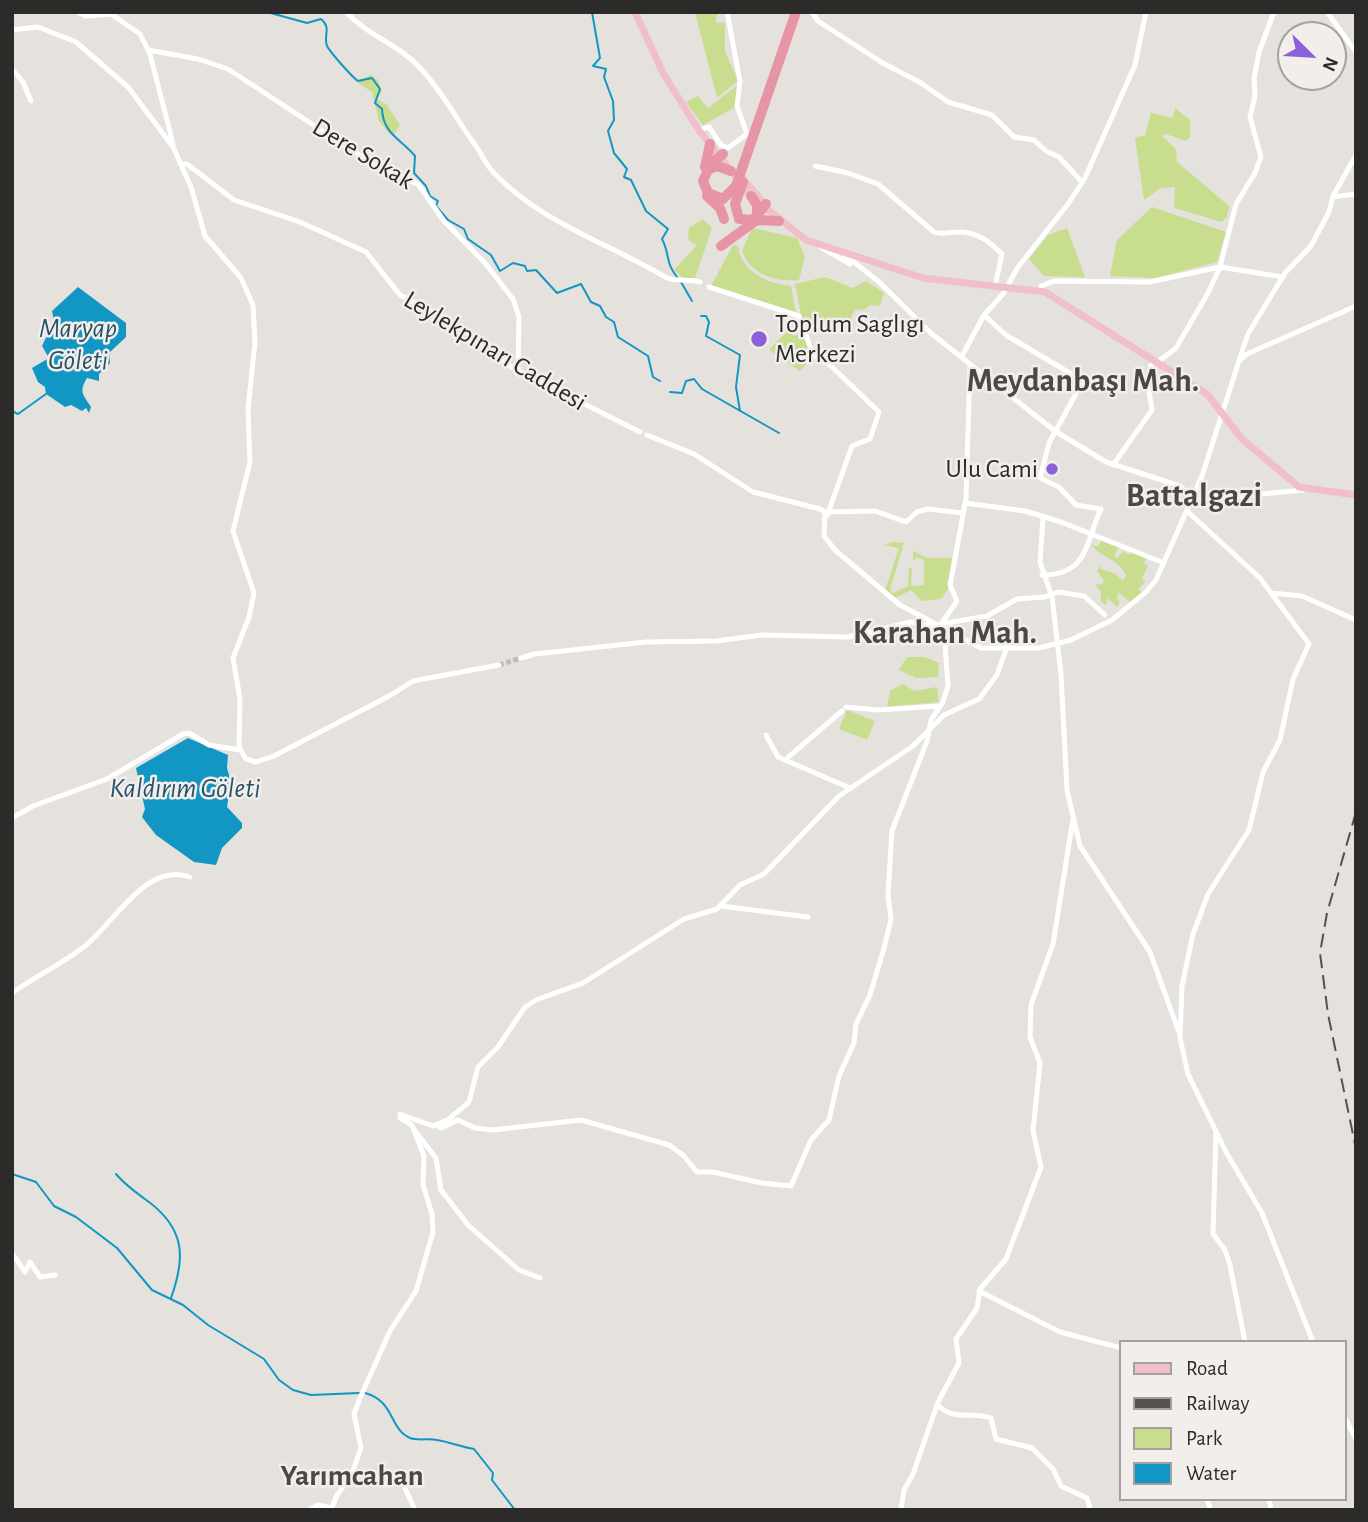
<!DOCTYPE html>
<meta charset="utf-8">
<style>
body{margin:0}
#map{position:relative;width:1368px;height:1522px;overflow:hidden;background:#e5e1dd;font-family:"Alegreya Sans",sans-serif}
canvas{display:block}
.frame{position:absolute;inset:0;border:14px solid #2c2b29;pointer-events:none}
.legend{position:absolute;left:1119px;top:1340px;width:228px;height:161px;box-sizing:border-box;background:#f2eeeb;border:2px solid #a3a09d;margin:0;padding:9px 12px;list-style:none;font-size:21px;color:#2c2b29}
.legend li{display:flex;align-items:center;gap:14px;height:35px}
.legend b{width:35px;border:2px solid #a3a09d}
.north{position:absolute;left:1277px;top:21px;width:70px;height:70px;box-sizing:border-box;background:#f2eeeb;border:2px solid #a3a09d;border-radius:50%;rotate:114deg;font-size:19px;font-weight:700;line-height:28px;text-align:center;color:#2c2b29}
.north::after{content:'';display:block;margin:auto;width:24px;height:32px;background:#8c60da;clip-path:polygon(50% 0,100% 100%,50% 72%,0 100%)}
</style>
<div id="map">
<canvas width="1368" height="1522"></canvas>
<div class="frame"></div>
<ul class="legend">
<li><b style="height:9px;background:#f1bfca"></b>Road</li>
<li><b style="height:9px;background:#545250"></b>Railway</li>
<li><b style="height:19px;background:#c9dd8e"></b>Park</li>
<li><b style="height:19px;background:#1296c4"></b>Water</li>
</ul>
<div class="north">N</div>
</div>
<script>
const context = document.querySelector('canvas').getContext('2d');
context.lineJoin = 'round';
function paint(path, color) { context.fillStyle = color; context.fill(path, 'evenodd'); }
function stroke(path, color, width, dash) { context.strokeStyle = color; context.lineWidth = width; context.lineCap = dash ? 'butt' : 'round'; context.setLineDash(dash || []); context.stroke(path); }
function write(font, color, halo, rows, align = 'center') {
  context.font = font + ' "Alegreya Sans",sans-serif'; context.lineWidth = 5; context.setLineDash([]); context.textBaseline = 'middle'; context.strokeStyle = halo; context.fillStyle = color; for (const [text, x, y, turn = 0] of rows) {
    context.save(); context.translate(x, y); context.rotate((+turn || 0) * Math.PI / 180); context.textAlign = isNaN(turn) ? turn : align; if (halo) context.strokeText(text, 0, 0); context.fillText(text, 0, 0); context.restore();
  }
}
paint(new Path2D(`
 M 695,12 L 718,12 L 715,22 L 725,23 L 725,51 L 738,81 L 717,98 Z
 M 371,75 L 378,80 L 382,92 L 377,99 L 386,104 L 400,125 L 394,134 L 390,134 L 379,121 L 372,92 L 355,81 Z
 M 739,84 L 737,106 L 703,125 L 686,102 L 698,96 L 708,108 Z
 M 1175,108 L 1190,120 L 1190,137 L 1186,141 L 1166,134 L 1162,136 L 1176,149 L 1177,162 L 1229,206 L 1227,217 L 1222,222 L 1174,208 L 1175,187 L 1161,188 L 1144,200 L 1135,138 L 1145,135 L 1151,113 L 1173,118 Z
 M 1152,207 L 1226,232 L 1217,262 L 1155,278 L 1110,276 L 1117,240 Z
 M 703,219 L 712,228 L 695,278 L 683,278 L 674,270 L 697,245 L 688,240 L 689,228 Z
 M 752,228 L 797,238 L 805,257 L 799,280 C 775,282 751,275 742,251 Z
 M 1067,228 L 1085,277 L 1044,276 L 1029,259 L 1048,235 Z
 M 733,245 L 738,246 C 742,272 766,283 791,286 L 796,314 L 711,286 Z
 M 825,277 L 853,288 L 866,281 L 884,293 L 880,306 L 870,305 L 864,310 L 855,309 L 849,323 L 803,324 L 795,284 Z
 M 787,331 L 795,336 L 802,331 L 812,358 L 800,371 L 769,350 Z
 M 1102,539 L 1120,545 L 1114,556 L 1118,558 L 1123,551 L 1130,555 L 1133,552 L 1146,558 L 1144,564 L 1148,566 L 1142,578 L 1145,582 L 1138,589 L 1142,593 L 1131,603 L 1119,593 L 1117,599 L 1120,602 L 1117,607 L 1108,598 L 1106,605 L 1101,602 L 1101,592 L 1095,584 L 1101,585 L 1104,581 L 1097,571 L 1101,565 L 1101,569 L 1114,573 L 1123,581 L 1126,576 C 1120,559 1100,558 1091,544 L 1098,547 Z
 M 892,542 L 904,543 L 890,590 L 893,593 L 908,586 L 909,569 L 912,567 L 911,586 L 924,585 L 924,560 L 917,557 L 913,561 L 913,551 L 928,558 L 952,558 L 948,589 L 941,599 L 922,601 L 911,590 L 895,598 L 885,590 L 899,548 L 884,545 Z
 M 907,657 L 924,657 L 939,663 L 938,677 L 916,678 L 899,670 Z
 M 903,684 L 914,691 L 937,687 L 939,702 L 887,707 L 890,691 Z
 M 847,710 L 875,721 L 867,740 L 839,729 Z`), '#c9dd8e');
paint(new Path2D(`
 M 78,287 L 126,323 L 126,337 L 109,353 L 110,363 L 99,374 L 99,381 L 87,378 C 78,393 84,395 91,407 L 89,413 L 86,408 L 82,411 L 71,405 L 65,407 L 46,394 L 45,387 L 38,382 L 32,368 L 49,358 L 42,346 L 54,321 L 52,311 Z
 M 188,738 L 228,755 L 227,768 L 231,782 L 227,807 L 242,823 L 242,828 L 222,848 L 216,865 L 194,862 L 156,835 L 142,817 L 145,809 L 136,768 Z`), '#1296c4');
stroke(new Path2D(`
 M 267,12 L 307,23 L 321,19 C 332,28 323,35 327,46 C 330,52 352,77 358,81 L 372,78 L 380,89 L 375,103 L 382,109 C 383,134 401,139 415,156 L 414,173 L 426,186 L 430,196 L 438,201 L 436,206 L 448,220 L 464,229 L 468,239 L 491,255 L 500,271 L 513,263 L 525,266 L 527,271 L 536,270 L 557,293 L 581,284 L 591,302 L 600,306 L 606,317 L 614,322 L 618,337 L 648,356 L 653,377 L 660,381
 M 592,12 L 600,58 L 593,66 L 606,69 L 604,77 L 613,101 L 614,120 L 608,131 L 614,153 L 627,169 L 624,177 L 631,180 L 646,211 L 668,229 L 662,239 C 670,254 665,262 677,277
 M 681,282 L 692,301
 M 701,316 L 706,316 L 709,322 L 706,336 L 740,355 L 736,387 L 740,411
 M 670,392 L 682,393 L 686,381 L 694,379 L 702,389 L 779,433
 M 12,411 L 18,414 L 46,394
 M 12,1174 L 36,1182 L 54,1206 L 76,1217 L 117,1248 L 152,1290 L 183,1305 L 208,1325 L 264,1359 L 279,1380 L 293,1390 L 311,1395 L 359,1393
 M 116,1174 C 125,1185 138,1194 149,1202 C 186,1230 185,1259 171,1298
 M 365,1393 C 395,1401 389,1429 410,1438 C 418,1441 429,1438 437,1440 C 450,1442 461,1447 474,1449 L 493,1473 L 492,1480 L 515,1510`), '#1296c4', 2);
stroke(new Path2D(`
 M 499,665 L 521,658`), '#c0bdb9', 5, [5, 2.5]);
stroke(new Path2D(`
 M 77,12 L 86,16 L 111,14 L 140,34 L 150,54 L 173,144
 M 346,12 C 368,36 399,44 421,69 C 442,91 455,117 473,142 C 481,152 485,164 494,173 C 540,222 608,243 665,277 C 677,283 687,278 700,282
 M 812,12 L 818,21 L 881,62 L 921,83 L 948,102 L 992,115 L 1014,137 L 1034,140 L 1046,151 L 1059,157 L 1082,182
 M 1327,12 L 1356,52
 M 12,30 L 38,27 L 76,42 L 128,87 L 173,147 L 191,187 L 205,236 L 241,278 L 253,305 L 255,342 L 248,409 L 250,462 L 233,531 L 254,593 L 249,617 L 233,658 L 240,699 L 239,747 L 246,759 L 256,762 L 274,756 L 391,695 L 413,681 L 499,665
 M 148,50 L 198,59 L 228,69 L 382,170 L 418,184 L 444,221 L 485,263 L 513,299 L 519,317 L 518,370
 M 12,69 L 23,82 L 31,101
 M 703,129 L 709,127 L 721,145 L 728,148 L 747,134 L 737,106 L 740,81 L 727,12
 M 182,164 L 187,164 L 234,200 L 300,222 L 366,252 L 400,295 L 458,326 L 513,368 L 640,432
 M 815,166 L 848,173 L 878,184 L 934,232 C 943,235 948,232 957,232 C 976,231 989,241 1002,254 L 996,282
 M 1333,197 L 1356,194
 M 822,248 L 850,264
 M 844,254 L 879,282 L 932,334 L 1055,431 L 1106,462 L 1180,486 L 1192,498 L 1231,497 L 1303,490
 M 1041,286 L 1054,281 L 1150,282 L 1220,267 L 1283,277
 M 709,287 L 799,316 L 813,355 L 831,366 L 879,412 L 870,439 L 852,446 L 827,516
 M 984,315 L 1006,335 L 1083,381 L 1049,443 L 1040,478 L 1059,487 L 1076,505 L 1101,509 C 1085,542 1089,575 1042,575
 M 962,356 L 984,315 L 1003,294 L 1018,267 L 1068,204 L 1085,178 L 1135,65 L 1146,12
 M 1239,360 L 1248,334 L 1285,273 L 1311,246 L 1329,212 L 1333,196 L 1356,155
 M 1156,363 L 1176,348 L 1208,293 L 1220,267 L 1236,204 L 1255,173 L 1261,157 L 1250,117 L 1255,96 L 1254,79 L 1259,52 L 1274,12
 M 647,435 L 694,454 L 753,492 L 820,509 L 825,512 L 824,536 L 835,550 L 900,605 L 981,648 L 1039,648 L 1071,640 L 1112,620 L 1146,592 L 1156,580 L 1202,476 L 1239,361 L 1247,354 L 1356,306
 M 1113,465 L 1152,410 L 1148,386 L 1151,365
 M 965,503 L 1025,511 L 1061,522 L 1164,563
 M 1187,511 L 1260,578 L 1309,644 L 1293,679 L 1280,740 L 1263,772 L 1249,830 L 1208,894 L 1193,934 L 1182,986 L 1180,1038 L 1188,1074 L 1226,1152 L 1262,1213 L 1313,1342
 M 828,512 L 875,511 L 906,522 L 917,512 L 928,509 L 963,513
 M 1043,518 L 1040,562 L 1052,597 L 1061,674 L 1067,790 L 1080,846 L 1150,952 L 1180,1035
 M 1272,593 L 1302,596 L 1356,620
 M 941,624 L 987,616 L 1017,599 L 1044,597 L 1058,592 L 1084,596 L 1105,615
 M 521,658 L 535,654 L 646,642 L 716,641 L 762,635 L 848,637 L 911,622 L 939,628
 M 846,707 L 878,710 L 940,706
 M 766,735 L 778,757 L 850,788
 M 785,760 L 842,711
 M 12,818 L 33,806 L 107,779 L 183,734 L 189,733 L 209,745 L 240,750
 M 721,906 L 808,917
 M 12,993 C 36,976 62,964 85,946 C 115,922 147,861 190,877
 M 438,1126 L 441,1128 L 458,1120 L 475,1128 L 493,1130 L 581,1120 L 669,1145 L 683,1155 L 697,1172 L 713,1172 L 762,1183 L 791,1186 L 811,1140 L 829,1120 L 839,1076 L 854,1043 L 856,1024 L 870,995 L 884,948 L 891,919 L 888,894 L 892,831 L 927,741 L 931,720 L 943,702 L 948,686 L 945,644 L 939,627 L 957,601 L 950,585 L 966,499 L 970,364
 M 413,1128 L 436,1158 L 441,1190 L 468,1225 L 519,1270 L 540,1278
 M 1216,1131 L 1213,1234 L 1225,1250 L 1230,1265 L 1245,1342
 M 12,1253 L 25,1272 L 30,1262 L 40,1277 L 55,1275
 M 979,1291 L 1060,1332 L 1121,1348
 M 937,1404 C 952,1422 972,1411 991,1418 L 996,1439 L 1032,1448 L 1053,1469 L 1061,1486 L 1087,1498 L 1091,1510
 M 1345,1418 L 1356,1439
 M 405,1488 L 415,1510
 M 1207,1499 L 1211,1510
 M 1269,1499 L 1271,1510
 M 309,1510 L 318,1505 L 331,1508
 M 331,1510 L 337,1495 L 351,1476 L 361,1448 L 354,1414 L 360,1398 L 390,1331 L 416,1291 L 433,1232 L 432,1214 L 423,1185 L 424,1156 L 412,1125 L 400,1118 L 400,1114 L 433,1126 L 449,1119 L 469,1102 L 478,1067 L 498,1047 L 525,1007 L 536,1000 L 583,983 L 684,919 L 717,909 L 740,885 L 764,874 L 839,796 L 913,746 L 944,715 L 979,699 L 997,675 L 1009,641 L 1018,628
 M 901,1510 L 904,1490 L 913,1474 L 938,1402 L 959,1363 L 956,1339 L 977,1308 L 980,1289 L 1006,1259 L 1041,1167 L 1033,1131 L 1040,1063 L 1030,1037 L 1031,1005 L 1053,944 L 1073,819`), '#fff', 5);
stroke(new Path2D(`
 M 635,12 L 663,73 L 698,129 L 751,196 L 806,240 L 923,278 L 1045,292 L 1207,394 L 1242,439 L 1299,487 L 1356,495
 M 743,179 L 765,204`), '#f1bfca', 7);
stroke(new Path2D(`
 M 705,167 L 710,144
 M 707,167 L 723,154
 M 731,171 L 717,166 L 708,170 L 703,181 L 708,193 L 723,199 L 736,186 L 796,12
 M 743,182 L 735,204 L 739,219 L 753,220 L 766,204
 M 707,196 L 720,208 L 724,219
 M 751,196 L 757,205 L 757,216
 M 758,220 L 779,221
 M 721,246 L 754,222`), '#e794a7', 10);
stroke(new Path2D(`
 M 1356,812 L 1327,913 L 1320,953 L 1328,1014 L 1356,1149`), '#545250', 2, [14, 7]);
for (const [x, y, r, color] of [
 [759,339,9,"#8c60da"],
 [1052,469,7,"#8c60da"]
]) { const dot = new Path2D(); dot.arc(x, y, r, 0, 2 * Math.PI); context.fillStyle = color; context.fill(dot); stroke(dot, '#f2eeeb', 2.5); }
write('26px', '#2c2b29', '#f2eeeb', [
 ["Dere Sokak",363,154,31],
 ["Leylekpınarı Caddesi",495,351,31]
]);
write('26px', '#2c2b29', '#f2eeeb', [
 ["Toplum Saglıgı",775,324],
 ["Merkezi",775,354],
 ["Ulu Cami",1038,469,"right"]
], 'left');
write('italic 28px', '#255368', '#f2eeeb', [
 ["Maryap",78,329],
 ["Göleti",78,361],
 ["Kaldırım Göleti",185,789]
]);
write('bold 30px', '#4b4845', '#f2eeeb', [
 ["Yarımcahan",352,1476]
]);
write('bold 33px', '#4b4845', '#f2eeeb', [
 ["Meydanbaşı Mah.",1083,381],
 ["Battalgazi",1194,496],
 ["Karahan Mah.",945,633]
]);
</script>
